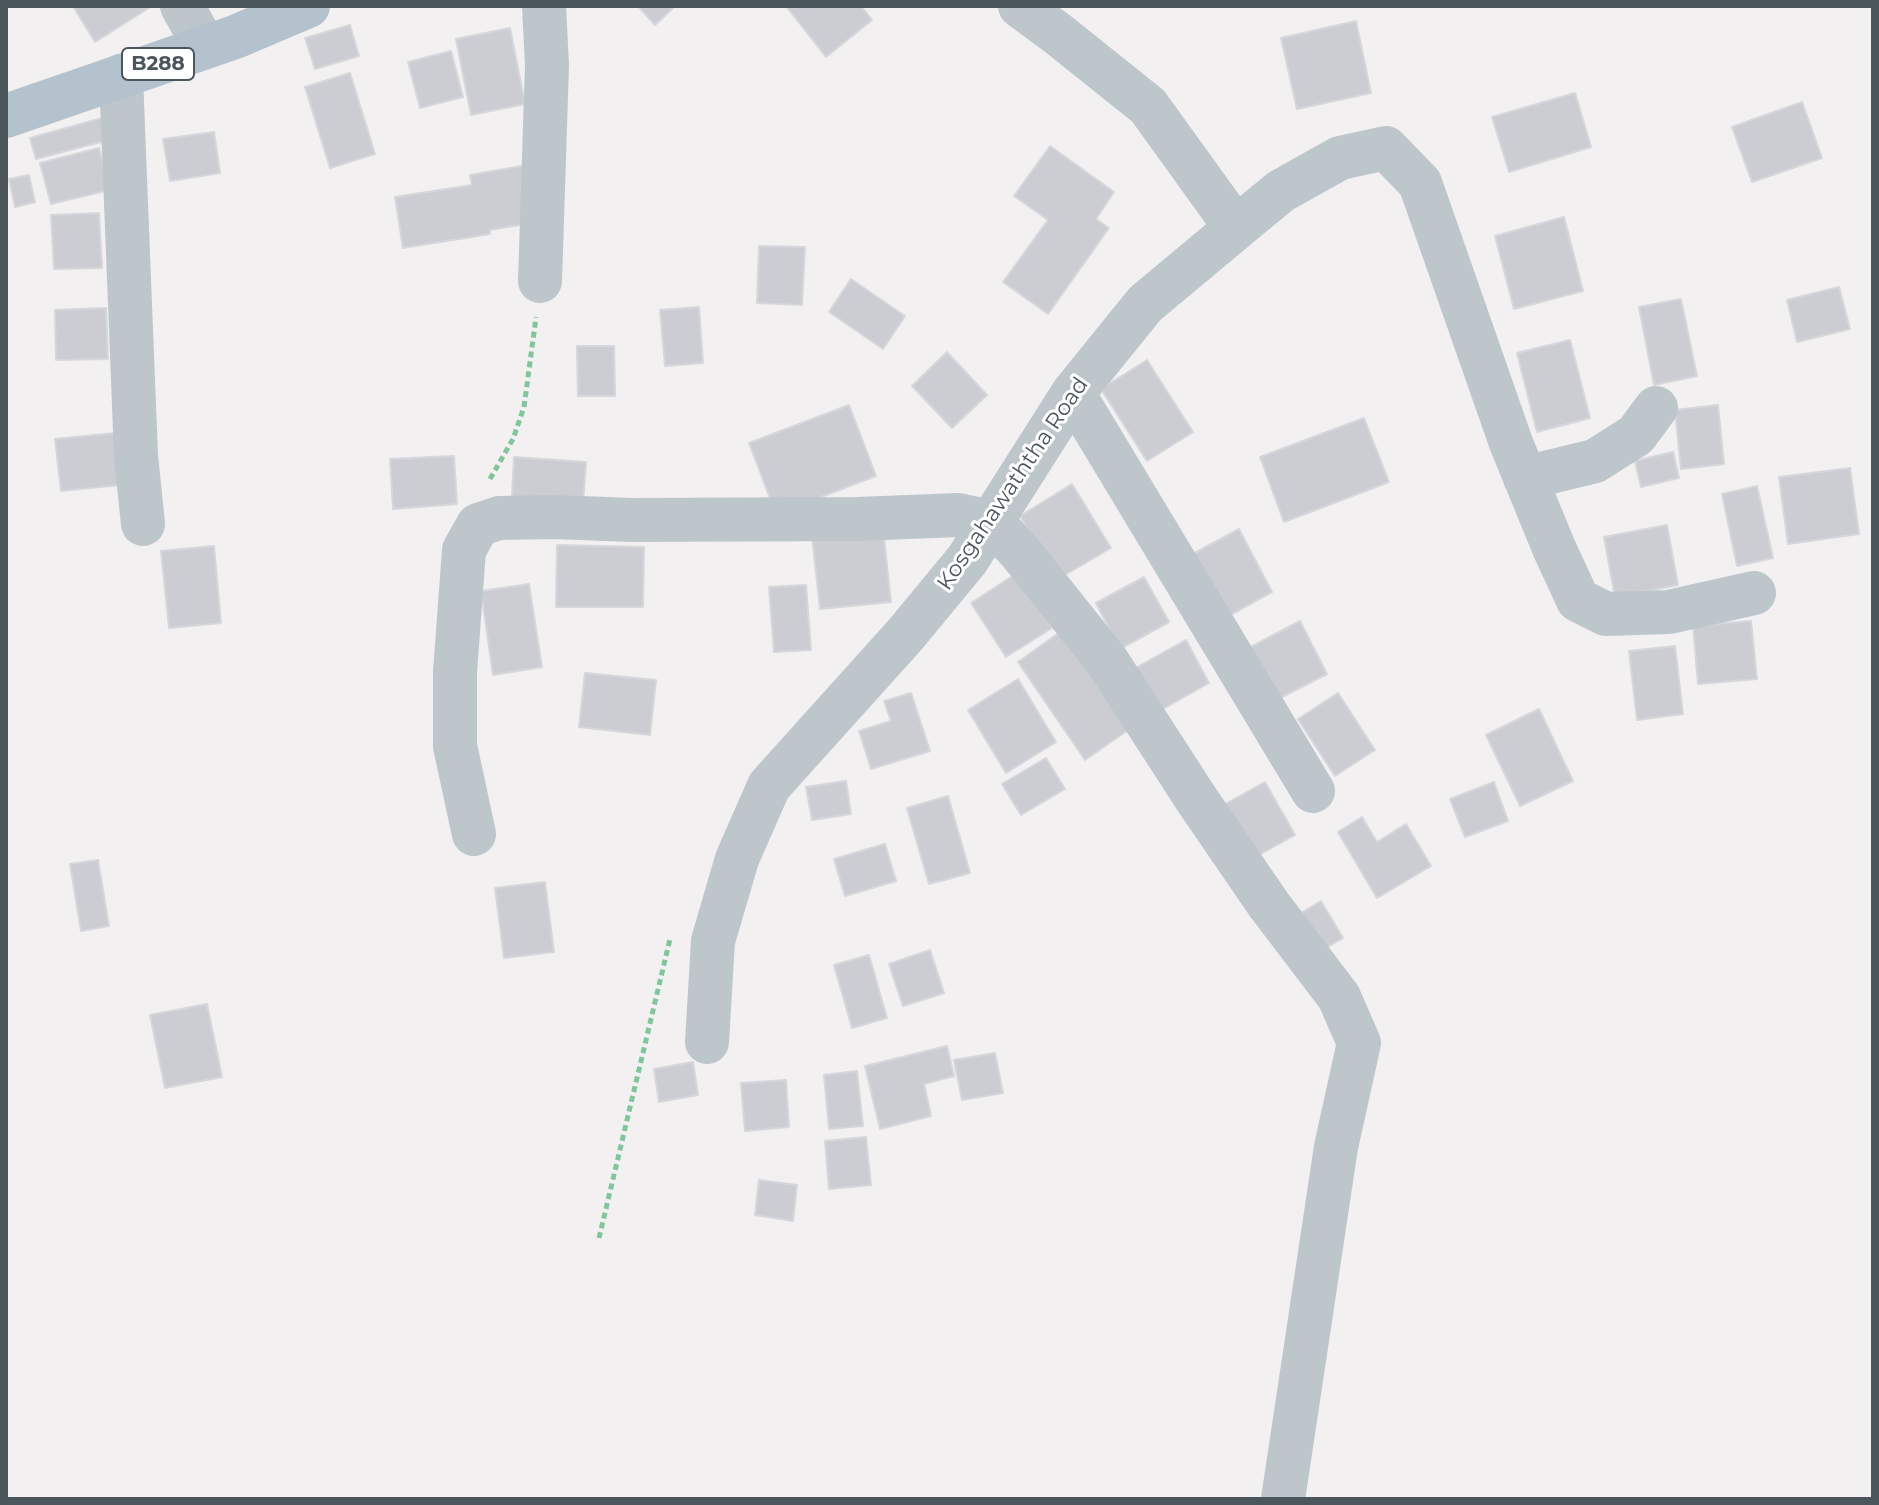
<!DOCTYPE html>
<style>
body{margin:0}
#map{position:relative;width:1879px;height:1505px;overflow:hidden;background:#f2f0f1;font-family:Montserrat,sans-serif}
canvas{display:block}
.frame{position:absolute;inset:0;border:8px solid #4a555c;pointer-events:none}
</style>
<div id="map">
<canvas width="1879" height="1505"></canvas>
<div class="frame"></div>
</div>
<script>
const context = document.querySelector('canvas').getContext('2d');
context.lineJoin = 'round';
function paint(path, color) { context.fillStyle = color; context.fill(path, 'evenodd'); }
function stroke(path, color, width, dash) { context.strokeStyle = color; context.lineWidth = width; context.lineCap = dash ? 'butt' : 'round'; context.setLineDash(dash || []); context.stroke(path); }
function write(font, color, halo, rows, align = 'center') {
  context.font = font + ' Montserrat,sans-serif'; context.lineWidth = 6; context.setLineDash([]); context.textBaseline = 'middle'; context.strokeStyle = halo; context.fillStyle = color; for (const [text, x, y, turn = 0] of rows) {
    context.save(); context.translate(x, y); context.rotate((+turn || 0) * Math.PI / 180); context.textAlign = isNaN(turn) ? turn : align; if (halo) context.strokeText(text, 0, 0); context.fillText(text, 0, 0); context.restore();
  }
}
const building = new Path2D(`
 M 73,6 L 152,6 L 95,42 Z
 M 638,6 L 675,6 L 655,25 Z
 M 786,6 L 861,6 L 872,20 L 826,57 Z
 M 1356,21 L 1371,93 L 1297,109 L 1281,38 Z
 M 350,25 L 359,56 L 315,69 L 305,38 Z
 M 510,28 L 525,104 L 471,115 L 456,39 Z
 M 451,51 L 463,97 L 420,108 L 408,62 Z
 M 350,73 L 375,154 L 330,168 L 305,87 Z
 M 1575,93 L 1591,147 L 1509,172 L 1492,117 Z
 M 1802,102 L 1822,158 L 1752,182 L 1732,127 Z
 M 102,118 L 108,140 L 36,159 L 30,138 Z
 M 214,132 L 220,173 L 170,181 L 163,139 Z
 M 1050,146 L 1114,192 L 1096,219 L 1109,228 L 1048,314 L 1003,282 L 1048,220 L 1014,196 Z
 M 99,148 L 109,190 L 51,204 L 40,163 Z
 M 522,166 L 531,223 L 490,230 L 490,234 L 403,248 L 395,197 L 472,185 L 470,175 Z
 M 29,175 L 35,202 L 15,207 L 9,179 Z
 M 99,213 L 102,268 L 54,269 L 51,215 Z
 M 1564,217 L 1583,291 L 1514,309 L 1495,236 Z
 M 759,246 L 805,247 L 802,305 L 757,303 Z
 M 851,279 L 905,316 L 883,349 L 829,312 Z
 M 1839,287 L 1850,329 L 1797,342 L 1787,300 Z
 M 1681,299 L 1697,376 L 1654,385 L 1639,307 Z
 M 699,307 L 703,363 L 665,366 L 660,310 Z
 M 106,308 L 108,359 L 56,360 L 55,310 Z
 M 1570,340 L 1590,418 L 1537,432 L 1517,353 Z
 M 577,346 L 614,346 L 615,396 L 578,396 Z
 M 947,352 L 987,395 L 952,428 L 912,386 Z
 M 1147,360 L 1193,432 L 1147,461 L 1101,389 Z
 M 849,405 L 876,476 L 776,514 L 749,443 Z
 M 1718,405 L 1724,464 L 1681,469 L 1675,410 Z
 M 1364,418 L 1389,482 L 1284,522 L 1260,457 Z
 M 115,433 L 120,485 L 61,491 L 55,439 Z
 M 1673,452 L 1679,478 L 1641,487 L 1635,461 Z
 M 454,456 L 457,504 L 393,509 L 390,459 Z
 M 514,457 L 586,462 L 583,503 L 512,497 Z
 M 1850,468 L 1859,534 L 1788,544 L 1779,477 Z
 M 1072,484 L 1111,548 L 1058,579 L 1020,516 Z
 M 1757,486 L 1773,558 L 1737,566 L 1722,494 Z
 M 1667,525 L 1678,585 L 1615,597 L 1604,537 Z
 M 883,529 L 891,602 L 820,609 L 812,536 Z
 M 1239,529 L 1272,592 L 1223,619 L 1189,556 Z
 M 557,545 L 644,547 L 643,607 L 556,607 Z
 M 214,546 L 221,623 L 169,628 L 161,551 Z
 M 1017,573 L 1052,628 L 1006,657 L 971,603 Z
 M 1144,577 L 1169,622 L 1120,649 L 1096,603 Z
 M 529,584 L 542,667 L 493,675 L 481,591 Z
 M 806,585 L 811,650 L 774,652 L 769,587 Z
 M 1300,621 L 1327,674 L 1270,703 L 1243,651 Z
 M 1751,621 L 1757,679 L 1698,684 L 1693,626 Z
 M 1067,627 L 1134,726 L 1085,760 L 1018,662 Z
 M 1186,640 L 1209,683 L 1154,714 L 1130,671 Z
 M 1675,646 L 1683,714 L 1637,720 L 1629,651 Z
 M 585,673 L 656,680 L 650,735 L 579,727 Z
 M 1018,679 L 1056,742 L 1006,773 L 968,710 Z
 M 911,693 L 930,751 L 871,769 L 859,731 L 891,721 L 884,701 Z
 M 1338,693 L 1375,750 L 1335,776 L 1298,719 Z
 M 1539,709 L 1573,781 L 1520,806 L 1486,735 Z
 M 1046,758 L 1065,789 L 1021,815 L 1002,784 Z
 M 846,781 L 851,814 L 812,820 L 806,787 Z
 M 1265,782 L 1295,835 L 1250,860 L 1220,807 Z
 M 1494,782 L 1508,821 L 1465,837 L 1450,799 Z
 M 948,796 L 970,873 L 929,884 L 907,808 Z
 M 1362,817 L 1377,842 L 1406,824 L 1431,866 L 1377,898 L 1338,832 Z
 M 885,844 L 896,881 L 845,896 L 834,859 Z
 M 98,860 L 109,926 L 81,931 L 70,864 Z
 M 545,882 L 554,952 L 504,958 L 495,888 Z
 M 1321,901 L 1343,938 L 1311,957 L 1289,920 Z
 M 930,950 L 944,993 L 903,1006 L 889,964 Z
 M 869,955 L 887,1018 L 852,1028 L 834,965 Z
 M 207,1004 L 222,1077 L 165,1088 L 150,1015 Z
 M 947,1046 L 954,1076 L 924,1084 L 931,1116 L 880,1129 L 865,1066 Z
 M 995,1053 L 1003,1093 L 962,1100 L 954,1060 Z
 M 693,1062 L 698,1095 L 659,1102 L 654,1069 Z
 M 857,1071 L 863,1126 L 829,1129 L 824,1075 Z
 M 786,1080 L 789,1127 L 745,1131 L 741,1083 Z
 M 866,1137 L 871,1185 L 829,1189 L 825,1141 Z
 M 759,1180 L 797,1185 L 793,1221 L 755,1215 Z`);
paint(building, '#cbcdd2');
stroke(building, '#d5d7db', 2);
stroke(new Path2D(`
 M 490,479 L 513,439 L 524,407 L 536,317
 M 599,1238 L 670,939`), '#7fc69b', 5, [6, 4]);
stroke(new Path2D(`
 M 182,6 L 205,47
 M 121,76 L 136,456 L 143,524
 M 1236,228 L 1281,191 L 1340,158 L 1386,148 L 1420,183 L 1511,443 L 1554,548 L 1578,600 L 1606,614 L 1669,612 L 1754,593
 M 540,281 L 547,65 L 544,6
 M 1073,393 L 1313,791
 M 1525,478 L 1595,461 L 1636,435 L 1656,408
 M 474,834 L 455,746 L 455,672 L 464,550 L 478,525 L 499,518 L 554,517 L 632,520 L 858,519 L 958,515 L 992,522 L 1020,552 L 1107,661 L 1197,800 L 1269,905 L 1339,997 L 1359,1043 L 1336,1147 L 1283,1499
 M 707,1042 L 713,941 L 737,859 L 769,786 L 905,635 L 967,560 L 1073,393 L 1145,304 L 1236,228 L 1148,106 L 1058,34 L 1020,6`), '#bdc6cb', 44);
stroke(new Path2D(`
 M 6,116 L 235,37 L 308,6`), '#b3c2cc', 44);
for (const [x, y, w] of [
 [158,64,72]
]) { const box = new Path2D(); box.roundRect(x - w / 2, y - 16, w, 32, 6); context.fillStyle = '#fff'; context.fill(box); stroke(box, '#4a555c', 2); }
write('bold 20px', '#4a555c', null, [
 ["B288",158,64]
]);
write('22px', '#4a555c', '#fff', [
 ["Kosgahawaththa Road",1013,484,-56]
]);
</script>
